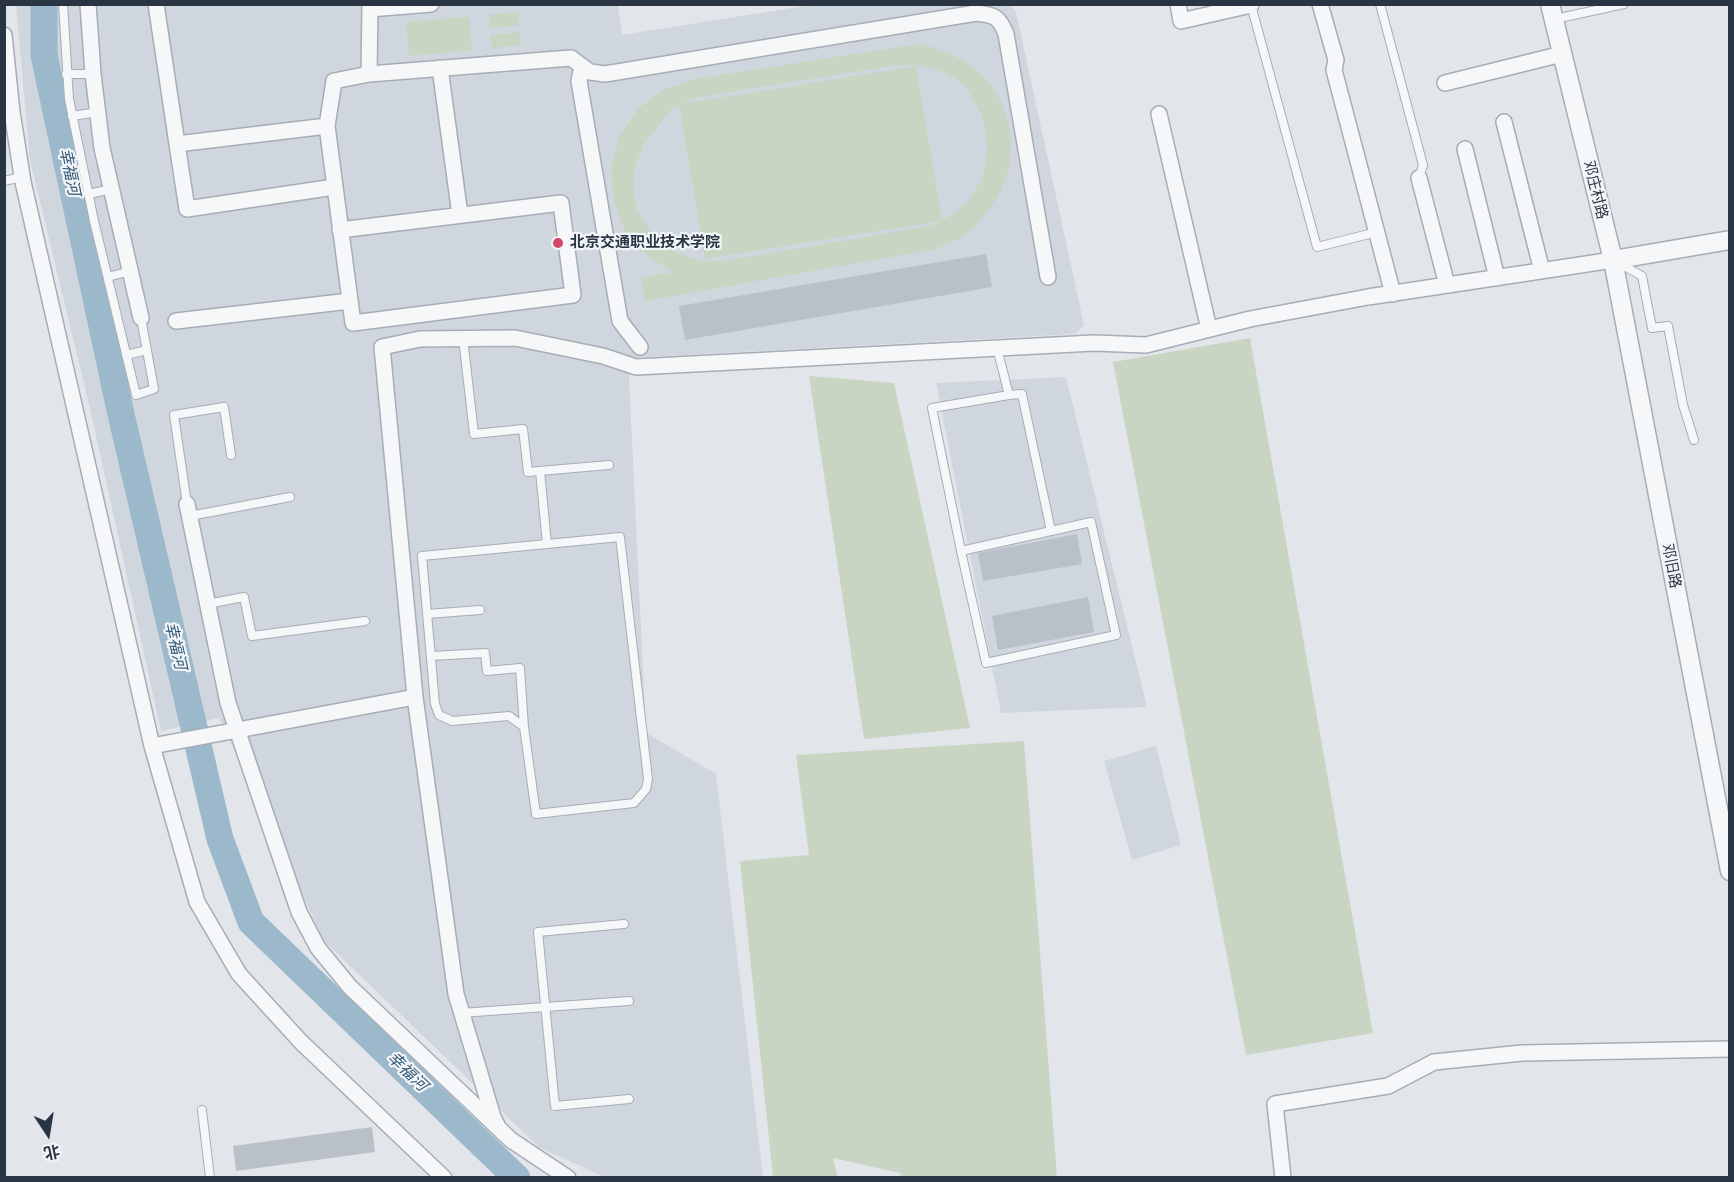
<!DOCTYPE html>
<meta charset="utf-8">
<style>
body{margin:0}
#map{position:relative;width:1734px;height:1182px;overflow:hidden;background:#e2e6eb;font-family:"Fira Sans Condensed","Noto Sans SC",sans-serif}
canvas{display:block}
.frame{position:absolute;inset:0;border:6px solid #293543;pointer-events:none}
.north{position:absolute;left:18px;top:1104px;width:60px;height:60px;-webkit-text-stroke:4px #f2f5f8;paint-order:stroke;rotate:168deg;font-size:16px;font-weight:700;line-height:24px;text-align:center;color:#293543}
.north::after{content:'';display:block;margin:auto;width:21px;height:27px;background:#293543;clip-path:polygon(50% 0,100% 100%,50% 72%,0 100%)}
</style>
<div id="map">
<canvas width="1734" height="1182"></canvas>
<div class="frame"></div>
<div class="north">北</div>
</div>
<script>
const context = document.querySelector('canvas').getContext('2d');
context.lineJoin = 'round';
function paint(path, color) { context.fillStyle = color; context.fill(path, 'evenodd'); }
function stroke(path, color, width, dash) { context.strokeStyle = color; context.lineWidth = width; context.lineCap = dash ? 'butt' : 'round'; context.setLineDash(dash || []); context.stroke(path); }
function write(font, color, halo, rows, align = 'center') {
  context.font = font + ' "Fira Sans Condensed","Noto Sans SC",sans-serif'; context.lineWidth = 4.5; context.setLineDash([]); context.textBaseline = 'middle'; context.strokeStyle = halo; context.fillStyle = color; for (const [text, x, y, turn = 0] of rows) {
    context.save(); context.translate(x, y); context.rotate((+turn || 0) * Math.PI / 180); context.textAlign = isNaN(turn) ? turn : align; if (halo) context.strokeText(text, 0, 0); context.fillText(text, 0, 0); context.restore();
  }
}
paint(new Path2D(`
 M 1009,4 L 1016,12 L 1084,325 L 1075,334 L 628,358 L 646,733 L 716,774 L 763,1177 L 604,1177 L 539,1147 L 324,941 L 219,718 L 161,731 L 91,413 L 30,160 L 16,5 L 618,5 L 622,35 L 811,5 Z
 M 1066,377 L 1147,707 L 1001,713 L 936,383 Z
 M 1156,746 L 1181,845 L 1132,860 L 1104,761 Z`), '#d0d6dd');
paint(new Path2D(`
 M 518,12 L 519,25 L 490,28 L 489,15 Z
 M 469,17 L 472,50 L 409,56 L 406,22 Z
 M 520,32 L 521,45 L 492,48 L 490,35 Z
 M 924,44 C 944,52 966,59 981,74 C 1029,124 1017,193 965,235 C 957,241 945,244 936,249 L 645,301 L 641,278 L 673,272 L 645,254 L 624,229 L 613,199 L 611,167 L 620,136 L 638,109 L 663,90 L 695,79 L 892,48 ZM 898,65 C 918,65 938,67 955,78 C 964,84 970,93 975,103 C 999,144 987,199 942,220 L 916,66 L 681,104 L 694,98 ZM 679,105 L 705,259 L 940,221 L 930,226 L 723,261 L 704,261 L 682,255 L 655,239 L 637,210 L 633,186 L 635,167 L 643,146 L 672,108 Z
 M 1250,338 L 1373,1033 L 1246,1055 L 1113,362 Z
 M 809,376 L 894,383 L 970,728 L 864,739 Z
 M 1024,741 L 1057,1177 L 901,1177 L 900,1173 L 833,1158 L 838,1177 L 773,1177 L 740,861 L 809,855 L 796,755 Z`), '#c9d5c3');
stroke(new Path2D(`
 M 44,4 L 44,55 L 120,410 L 220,839 L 251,922 L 517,1178`), '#9cb8cb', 27);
paint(new Path2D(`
 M 986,254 L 992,287 L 685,340 L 679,306 Z
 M 1077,534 L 1082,564 L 983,581 L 978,553 Z
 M 1088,597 L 1094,632 L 998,650 L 992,616 Z
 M 372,1127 L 375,1152 L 236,1171 L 233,1146 Z`), '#b9c0c8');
const service = new Path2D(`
 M 63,4 L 69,99 L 94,221 L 136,395 L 154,389 L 141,318
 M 1253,4 L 1251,5 L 1317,247 L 1377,232
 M 1380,4 L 1423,165 L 1419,178
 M 1555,19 L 1624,4
 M 66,74 L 93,74
 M 72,116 L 98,112
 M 4,181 L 22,177
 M 88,194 L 112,189
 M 1617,262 L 1642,276 L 1652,328 L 1668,326 L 1683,405 L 1694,440
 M 108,277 L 130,271
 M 463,338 L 474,434 L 523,429 L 528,472 L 609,465
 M 997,348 L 1009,395 L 1022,394 L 1051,531 L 961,551 L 932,408 L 1009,395
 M 126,355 L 147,350
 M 540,471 L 547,544 L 422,556 L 435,704 L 439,715 L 452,721 L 509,716 L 524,727 L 536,814 L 634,803 L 646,789 L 648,779 L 620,537 L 547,544
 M 187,504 L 174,415 L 224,407 L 231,455
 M 190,516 L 290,497
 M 961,551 L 986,663 L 1116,635 L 1091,522 L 1051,531
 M 207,604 L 244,597 L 252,636 L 365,621
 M 427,614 L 480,610
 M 431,656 L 485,653 L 487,671 L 520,668 L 524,727
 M 624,924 L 538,932 L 555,1106 L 629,1099
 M 461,1013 L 629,1001
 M 202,1110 L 210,1178`);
const minor = new Path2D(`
 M 88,4 L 93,74 L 102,148 L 141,318
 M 156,4 L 177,144 L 327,126
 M 1178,4 L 1181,21 L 1251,5
 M 1320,4 L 1336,60 L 1334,70 L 1393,294
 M 370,9 L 431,4
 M 4,35 L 12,112 L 23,182 L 152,746 L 197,902 L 239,974 L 301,1042 L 444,1178
 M 582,66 L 579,81 L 620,321 L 640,347
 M 440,68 L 460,215
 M 369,74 L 571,58 L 590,72 L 605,74 L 976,13 C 994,15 999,16 1006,34 L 1048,277
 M 1445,83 L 1562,54
 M 1159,114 L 1209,329
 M 1504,122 L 1542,271
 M 177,144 L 187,209 L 334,187
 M 1465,149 L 1497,278
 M 1419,178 L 1447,285
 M 340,230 L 561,203 L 573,295 L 353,323 L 327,126 L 334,81 L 369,74 L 370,4
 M 176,321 L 350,301
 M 187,504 L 228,703 L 299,912 L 318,948 L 350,987 L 511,1140 L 568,1178
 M 152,746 L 415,697
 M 498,1127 L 493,1117 L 456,994 L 415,697 L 382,347 L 420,339 L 515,338 L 603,356 L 636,367 L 1094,343 L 1146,345 L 1250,319 L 1368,297 L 1613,260
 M 1283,1178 L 1275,1104 L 1388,1086 L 1434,1062 L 1522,1053 L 1730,1049`);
const tertiary = new Path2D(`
 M 1550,4 L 1613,260 L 1730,240
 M 1613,260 L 1730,871`);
stroke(service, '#a7adb5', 10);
stroke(minor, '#a7adb5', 18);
stroke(tertiary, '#a7adb5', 21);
stroke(service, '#f5f7f9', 8);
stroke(minor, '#f5f7f9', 15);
stroke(tertiary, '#f5f7f9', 18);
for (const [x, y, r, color] of [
 [558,243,6,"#d24469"]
]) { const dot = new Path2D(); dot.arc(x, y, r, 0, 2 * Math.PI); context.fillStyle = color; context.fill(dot); stroke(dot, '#f2f5f8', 2); }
write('15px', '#293543', '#f2f5f8', [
 ["邓庄村路",1595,190,76],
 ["邓旧路",1671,566,79]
]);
write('bold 15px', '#293543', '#f2f5f8', [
 ["北京交通职业技术学院",570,243]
], 'left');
write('italic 16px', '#325978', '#f2f5f8', [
 ["幸福河",69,172,78],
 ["幸福河",175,646,77],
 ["幸福河",407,1072,44]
]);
</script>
